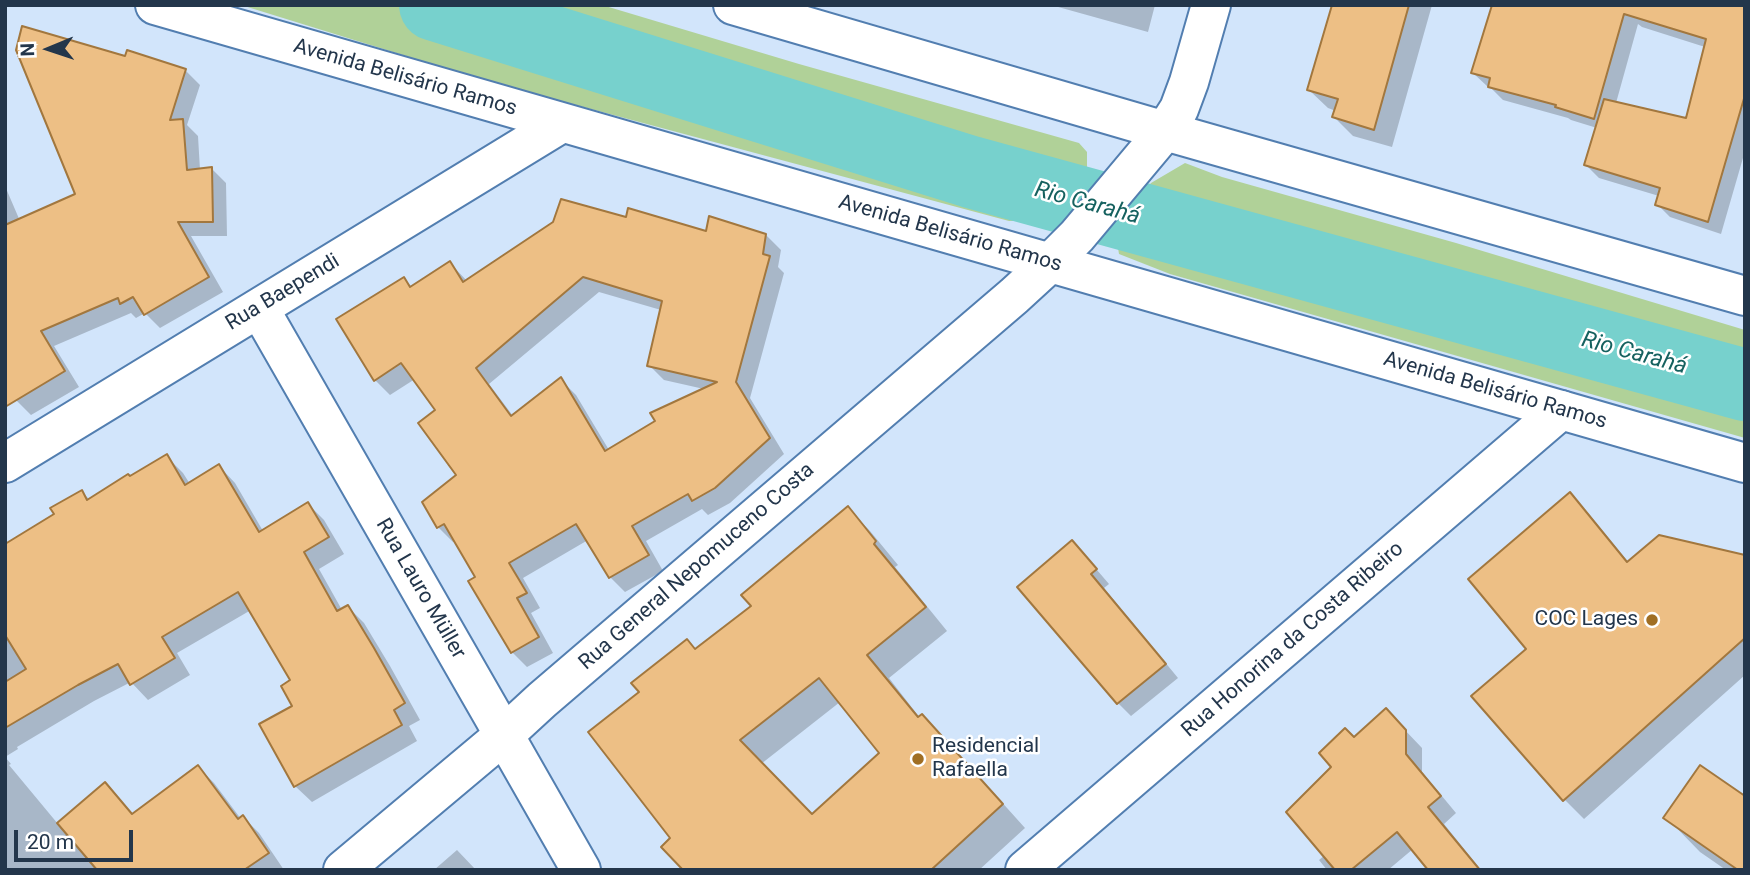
<!DOCTYPE html>
<meta charset="utf-8">
<style>
body{margin:0}
#map{position:relative;width:1750px;height:875px;overflow:hidden;background:#d2e5fb;font-family:Roboto,sans-serif}
canvas{display:block}
.frame{position:absolute;inset:0;border:7px solid #23364b;pointer-events:none}
.north{position:absolute;left:14px;top:14px;width:70px;height:70px;-webkit-text-stroke:5px #fff;paint-order:stroke;rotate:268deg;font-size:19px;font-weight:700;line-height:28px;text-align:center;color:#23364b}
.north::after{content:'';display:block;margin:auto;width:24px;height:32px;background:#23364b;clip-path:polygon(50% 0,100% 100%,50% 72%,0 100%)}
.scale{position:absolute;left:14px;top:830px;width:119px;height:32px;box-sizing:border-box;border:4px solid #23364b;border-top:0;padding-left:9px;font-size:21px;line-height:24px;white-space:nowrap;color:#23364b;-webkit-text-stroke:5px #fff;paint-order:stroke}
</style>
<div id="map">
<canvas width="1750" height="875"></canvas>
<div class="frame"></div>
<div class="north">N</div>
<div class="scale">20 m</div>
</div>
<script>
const context = document.querySelector('canvas').getContext('2d');
context.lineJoin = 'round';
function paint(path, color) { context.fillStyle = color; context.fill(path, 'evenodd'); }
function stroke(path, color, width, dash) { context.strokeStyle = color; context.lineWidth = width; context.lineCap = dash ? 'butt' : 'round'; context.setLineDash(dash || []); context.stroke(path); }
function write(font, color, halo, rows, align = 'center') {
  context.font = font + ' Roboto,sans-serif'; context.lineWidth = 5; context.setLineDash([]); context.textBaseline = 'middle'; context.strokeStyle = halo; context.fillStyle = color; for (const [text, x, y, turn = 0] of rows) {
    context.save(); context.translate(x, y); context.rotate((+turn || 0) * Math.PI / 180); context.textAlign = isNaN(turn) ? turn : align; if (halo) context.strokeText(text, 0, 0); context.fillText(text, 0, 0); context.restore();
  }
}
paint(new Path2D(`
 M 241,5 L 602,5 L 799,64 L 1079,143 L 1087,152 L 1087,167 L 1083,175 L 1042,220 L 1009,221 L 490,82 Z
 M 1185,163 L 1222,177 L 1456,243 L 1745,330 L 1745,438 L 1170,274 L 1119,254 L 1115,230 L 1151,183 Z`), '#b0d198');
paint(new Path2D(`
 M 1051,5 L 1155,5 L 1148,32 Z
 M 1333,5 L 1432,5 L 1392,147 L 1353,136 L 1334,117 L 1336,111 L 1328,108 L 1309,90 Z
 M 1485,5 L 1745,5 L 1745,151 L 1721,234 L 1670,217 L 1657,204 L 1659,196 L 1599,178 L 1586,165 L 1597,128 L 1571,120 L 1568,118 L 1503,100 L 1490,87 L 1487,86 L 1473,73 L 1493,8 ZM 1638,24 L 1642,27 L 1705,47 L 1687,120 L 1616,103 Z
 M 127,58 L 185,70 L 200,85 L 187,125 L 198,136 L 200,170 L 211,168 L 226,183 L 227,236 L 191,236 L 223,292 L 160,328 L 145,313 L 136,318 L 131,313 L 54,346 L 79,387 L 31,415 L 16,400 L 5,382 L 5,186 L 20,221 L 77,195 Z
 M 627,219 L 707,233 L 766,235 L 781,250 L 778,267 L 784,273 L 750,398 L 784,454 L 730,503 L 708,515 L 702,509 L 646,541 L 663,571 L 625,592 L 610,577 L 588,540 L 523,578 L 540,608 L 531,613 L 553,653 L 527,667 L 512,652 L 477,578 L 456,541 L 453,542 L 438,527 L 459,476 L 437,410 L 415,379 L 390,395 L 375,380 L 404,279 L 412,287 L 450,263 L 467,281 ZM 599,292 L 661,310 L 649,365 L 664,380 L 704,389 L 657,422 L 609,450 L 576,395 L 561,380 L 513,416 L 489,384 Z
 M 167,457 L 183,473 L 190,484 L 219,466 L 235,483 L 263,531 L 308,504 L 324,520 L 344,554 L 319,569 L 342,610 L 348,607 L 364,623 L 390,666 L 420,720 L 409,726 L 417,741 L 312,802 L 295,786 L 294,706 L 292,681 L 251,610 L 177,653 L 190,675 L 148,700 L 131,682 L 94,701 L 17,747 L 18,749 L 5,757 L 5,608 L 56,515 L 82,492 L 90,500 Z
 M 1570,495 L 1589,514 L 1629,563 L 1745,557 L 1745,675 L 1584,819 L 1564,799 L 1528,649 Z
 M 848,508 L 870,531 L 898,565 L 895,567 L 947,631 L 889,678 L 920,718 L 922,716 L 945,739 L 1025,828 L 979,870 L 686,870 L 672,838 L 696,651 L 754,607 ZM 840,702 L 881,753 L 812,817 L 761,764 Z
 M 1085,556 L 1109,584 L 1104,588 L 1178,678 L 1131,716 L 1118,703 Z
 M 1402,727 L 1422,748 L 1422,772 L 1456,813 L 1444,824 L 1481,870 L 1431,870 L 1413,849 L 1388,870 L 1327,870 L 1319,860 L 1325,855 L 1333,768 L 1354,739 Z
 M 5,757 L 11,764 L 9,765 L 58,824 L 105,784 L 134,815 L 198,767 L 214,783 L 241,819 L 243,817 L 259,833 L 284,870 L 5,870 Z
 M 1666,817 L 1745,870 L 1726,870 L 1700,852 Z
 M 457,850 L 476,870 L 434,870 Z`), '#0003');
stroke(new Path2D(`
 M 435,5 L 971,172 L 1745,385`), '#77d1cd', 72);
const building = new Path2D(`
 M 1332,5 L 1409,5 L 1374,130 L 1332,117 L 1338,99 L 1307,90 Z
 M 1492,5 L 1745,5 L 1745,95 L 1708,222 L 1655,205 L 1660,188 L 1584,165 L 1604,99 L 1686,118 L 1706,39 L 1624,14 L 1594,119 L 1555,107 L 1556,105 L 1488,87 L 1490,78 L 1471,73 Z
 M 22,26 L 125,56 L 127,50 L 186,69 L 170,120 L 183,119 L 187,170 L 212,167 L 213,222 L 178,222 L 209,277 L 144,315 L 133,297 L 120,304 L 118,298 L 41,331 L 65,371 L 5,407 L 5,225 L 75,194 L 16,50 Z
 M 561,199 L 626,217 L 628,208 L 706,231 L 709,216 L 766,234 L 763,254 L 770,256 L 736,382 L 770,438 L 715,488 L 692,501 L 688,494 L 632,526 L 649,555 L 609,578 L 576,524 L 509,563 L 527,593 L 517,598 L 539,637 L 511,653 L 468,581 L 475,577 L 444,524 L 437,528 L 422,502 L 456,475 L 418,423 L 435,410 L 401,363 L 374,381 L 336,319 L 404,277 L 410,287 L 450,261 L 463,282 L 553,222 ZM 583,277 L 662,301 L 647,366 L 717,382 L 650,413 L 655,421 L 605,451 L 561,377 L 511,416 L 476,368 Z
 M 167,454 L 185,485 L 219,464 L 259,532 L 308,502 L 329,537 L 304,552 L 337,611 L 348,605 L 374,648 L 405,703 L 394,710 L 402,725 L 294,787 L 259,724 L 292,706 L 281,686 L 290,680 L 238,592 L 162,637 L 175,658 L 130,685 L 118,664 L 78,685 L 5,728 L 5,682 L 26,669 L 5,635 L 5,544 L 54,514 L 50,508 L 82,490 L 87,500 L 128,474 L 130,476 Z
 M 1570,492 L 1627,562 L 1659,535 L 1745,555 L 1745,638 L 1563,801 L 1471,696 L 1526,649 L 1468,579 Z
 M 848,506 L 876,541 L 874,544 L 926,607 L 867,655 L 918,717 L 922,714 L 1003,804 L 931,870 L 683,870 L 661,847 L 670,838 L 588,732 L 639,692 L 631,683 L 687,639 L 695,649 L 751,606 L 741,595 ZM 819,678 L 879,753 L 812,814 L 740,740 Z
 M 1072,540 L 1097,569 L 1091,574 L 1166,664 L 1117,704 L 1017,587 Z
 M 1386,708 L 1406,730 L 1406,754 L 1441,796 L 1428,807 L 1480,870 L 1428,870 L 1397,832 L 1351,870 L 1335,870 L 1286,812 L 1331,767 L 1319,753 L 1345,728 L 1354,737 Z
 M 198,765 L 238,819 L 243,815 L 269,853 L 244,870 L 97,870 L 57,823 L 105,782 L 132,814 Z
 M 1700,765 L 1745,796 L 1745,870 L 1738,870 L 1663,818 Z`);
paint(building, '#edbf85');
stroke(building, '#a2773e', 2);
const minor = new Path2D(`
 M 259,308 L 504,735 L 343,870
 M 5,463 L 560,124
 M 1025,870 L 1561,410`);
const major = new Path2D(`
 M 155,5 C 684,160 1215,310 1745,463
 M 733,5 L 1165,131 L 1745,296
 M 581,870 L 504,735 L 542,700 L 1014,296 L 1050,263 L 1077,236 L 1165,131 L 1179,109 L 1189,82 L 1211,5`);
stroke(minor, '#527eb0', 42);
stroke(major, '#527eb0', 42);
stroke(minor, '#fff', 38);
stroke(major, '#fff', 38);
for (const [x, y, r, color] of [
 [1652,620,7,"#a06e23"],
 [918,759,7,"#a06e23"]
]) { const dot = new Path2D(); dot.arc(x, y, r, 0, 2 * Math.PI); context.fillStyle = color; context.fill(dot); stroke(dot, '#fff', 2.5); }
write('21px', '#23364b', '#fff', [
 ["Avenida Belisário Ramos",405,78,16],
 ["Avenida Belisário Ramos",950,234,16],
 ["Rua Baependi",283,293,-31],
 ["Avenida Belisário Ramos",1495,391,16],
 ["Rua General Nepomuceno Costa",697,567,-41],
 ["Rua Lauro Müller",420,589,60],
 ["Rua Honorina da Costa Ribeiro",1293,640,-41]
]);
write('21px', '#23364b', '#fff', [
 ["COC Lages",1638,620],
 ["Residencial",932,747,"left"],
 ["Rafaella",932,771,"left"]
], 'right');
write('italic 23px', '#15615f', '#fff', [
 ["Rio Carahá",1087,204,15],
 ["Rio Carahá",1634,354,15]
]);
</script>
